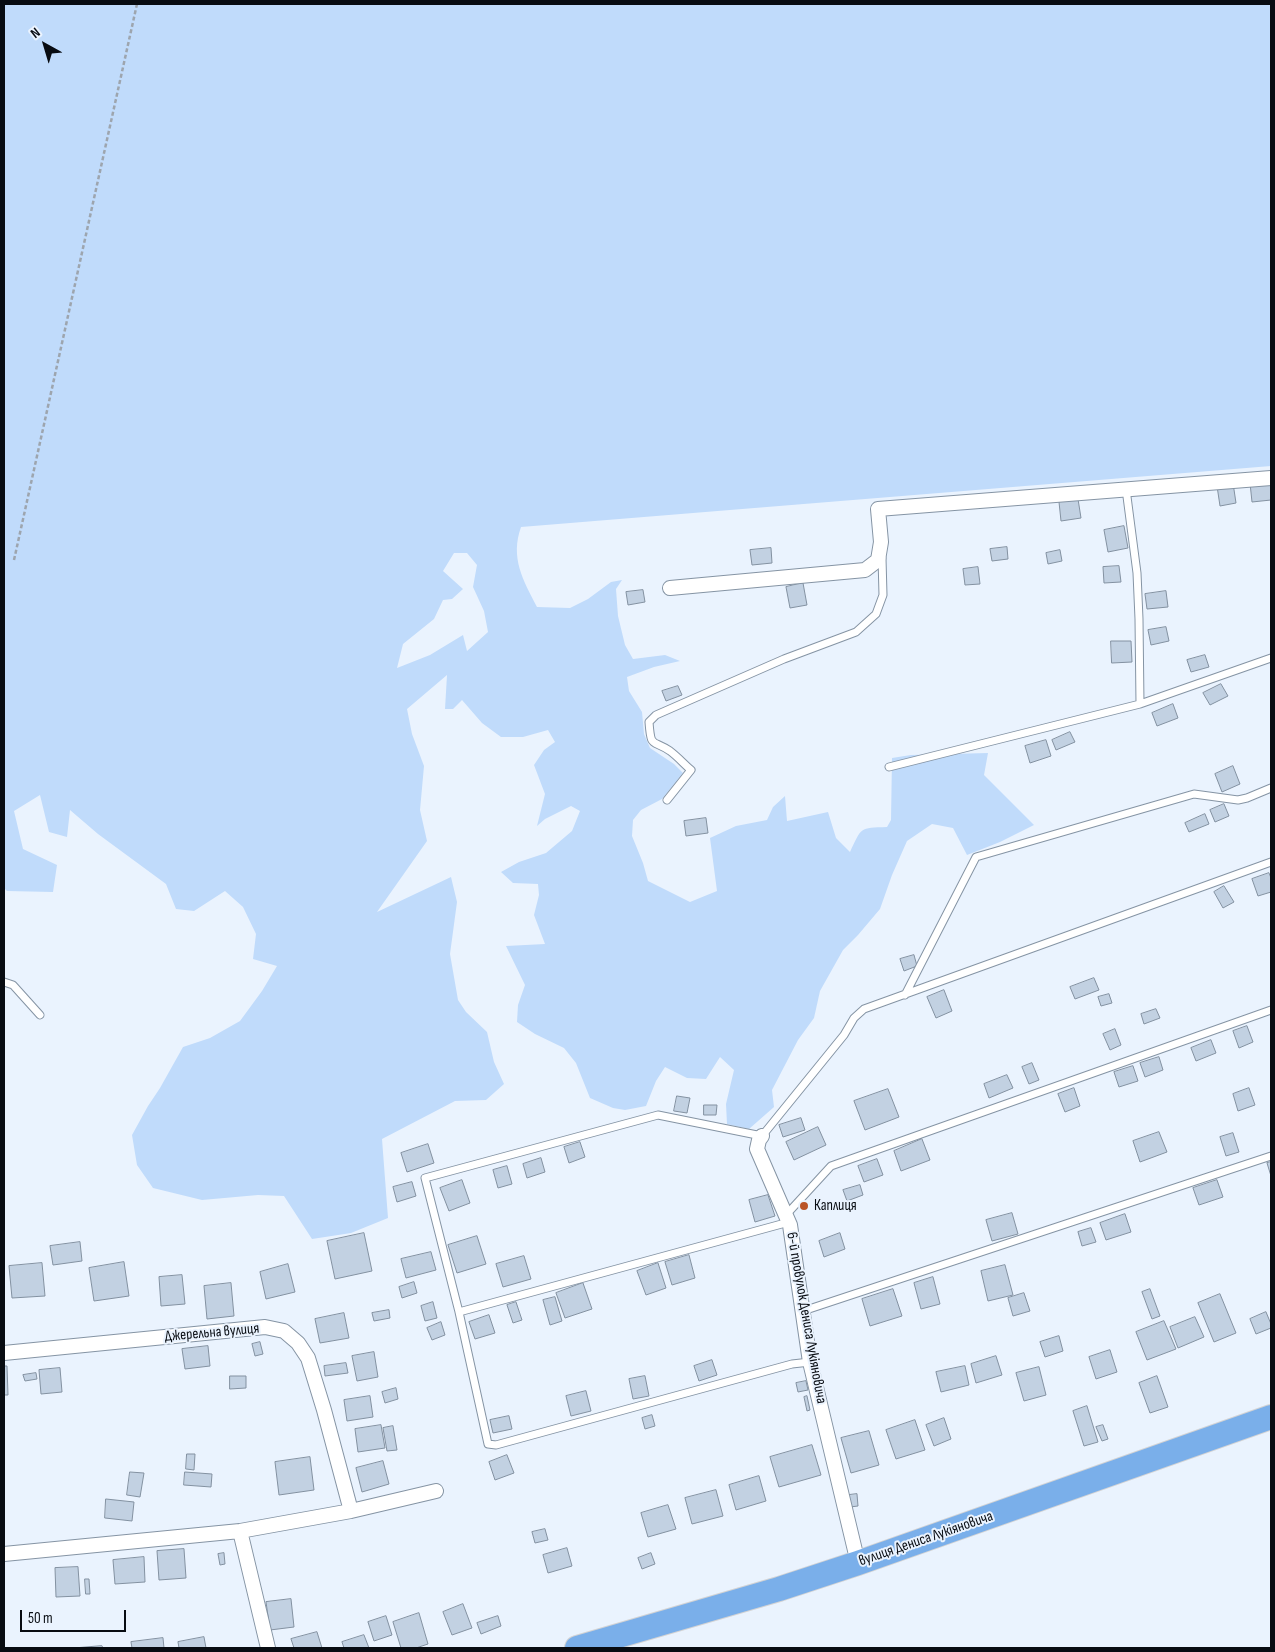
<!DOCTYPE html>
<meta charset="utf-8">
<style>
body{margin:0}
#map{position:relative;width:1275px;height:1652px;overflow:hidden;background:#eaf3fe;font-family:"Sofia Sans Condensed",sans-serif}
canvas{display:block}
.frame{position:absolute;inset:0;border:5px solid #080c12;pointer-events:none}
.north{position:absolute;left:20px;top:20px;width:50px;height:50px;-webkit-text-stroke:4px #eaf3fe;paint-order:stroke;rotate:321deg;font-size:14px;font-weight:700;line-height:20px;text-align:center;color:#080c12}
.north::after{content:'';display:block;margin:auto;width:18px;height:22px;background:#080c12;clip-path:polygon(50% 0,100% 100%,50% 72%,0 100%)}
.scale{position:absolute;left:20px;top:1610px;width:106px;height:22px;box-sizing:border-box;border:2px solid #080c12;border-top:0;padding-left:6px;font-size:15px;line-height:18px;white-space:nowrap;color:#080c12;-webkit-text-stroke:4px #eaf3fe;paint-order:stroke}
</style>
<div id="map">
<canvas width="1275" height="1652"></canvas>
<div class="frame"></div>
<div class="north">N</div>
<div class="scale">50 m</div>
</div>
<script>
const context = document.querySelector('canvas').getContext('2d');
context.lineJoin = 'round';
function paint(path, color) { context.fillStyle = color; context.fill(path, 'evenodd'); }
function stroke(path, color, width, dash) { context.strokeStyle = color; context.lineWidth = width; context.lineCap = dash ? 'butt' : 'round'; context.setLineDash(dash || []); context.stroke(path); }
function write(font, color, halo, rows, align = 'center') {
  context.font = font + ' "Sofia Sans Condensed",sans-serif'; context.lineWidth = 4; context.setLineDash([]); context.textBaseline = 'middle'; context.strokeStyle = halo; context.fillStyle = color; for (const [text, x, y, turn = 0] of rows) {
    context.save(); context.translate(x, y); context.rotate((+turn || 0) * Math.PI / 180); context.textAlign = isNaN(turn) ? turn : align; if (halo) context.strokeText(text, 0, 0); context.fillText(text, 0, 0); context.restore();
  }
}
paint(new Path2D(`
 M 4,4 L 1271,4 L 1271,466 L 521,527 C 510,558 523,580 537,607 L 570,608 L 588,599 L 611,582 L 622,580 L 616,589 L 618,616 L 625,645 L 633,659 L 665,655 L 680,661 L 654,667 L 627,677 L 629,691 L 642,712 L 644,734 L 650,748 L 674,764 L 683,773 L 662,799 L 641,810 L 633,820 L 632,836 L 643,863 L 648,881 L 690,902 L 717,891 L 710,838 L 736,826 L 767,820 L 773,807 L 785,796 L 787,821 L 828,812 L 836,838 L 850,852 C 862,827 859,828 887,827 L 891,820 L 892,758 L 911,755 L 988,753 L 984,775 L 1034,825 L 1000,842 L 967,855 L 953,828 L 932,824 L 907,841 L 892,875 L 880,909 L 858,935 L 843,950 L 820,991 L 814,1018 L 798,1040 L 772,1090 L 774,1107 L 749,1129 L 727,1124 L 726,1104 L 734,1070 L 720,1057 L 706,1079 L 687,1078 L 665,1067 L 656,1081 L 646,1106 L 625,1110 L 613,1108 L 590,1098 L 576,1063 L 564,1048 L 535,1034 L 517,1022 L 518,1005 L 525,985 L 506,946 L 545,944 L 534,915 L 539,895 L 538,884 L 513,883 L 501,872 L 519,862 L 546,853 L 572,831 L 580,811 L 571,806 L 545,819 L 537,826 L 545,794 L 534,765 L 544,750 L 555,742 L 548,730 L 523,737 L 501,737 L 482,723 L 462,700 L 453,709 L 445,709 L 447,675 L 407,709 L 412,734 L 424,766 L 420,810 L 427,841 L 377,912 L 451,877 L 457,902 L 450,954 L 458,1000 L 466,1012 L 487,1032 L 494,1062 L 504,1084 L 486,1100 L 455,1101 L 382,1139 L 388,1218 L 351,1233 L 312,1239 L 284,1196 L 258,1195 L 202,1200 L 153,1188 L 137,1165 L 132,1135 L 148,1106 L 160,1088 L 183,1047 L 210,1038 L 240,1021 L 262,991 L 277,966 L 253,959 L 256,934 L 243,907 L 225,891 L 194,911 L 176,909 L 166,884 L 98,834 L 70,810 L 67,837 L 49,832 L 40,795 L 14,811 L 23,849 L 57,865 L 53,892 L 7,891 L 4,888 ZM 454,553 L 467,553 L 477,565 L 473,587 L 484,611 L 488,632 L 467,651 L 463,635 L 430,655 L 397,668 L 403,644 L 434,619 L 443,600 L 452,599 L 463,589 L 443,571 Z`), '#c0dbfb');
const building = new Path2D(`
 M 1271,481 L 1271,500 L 1252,502 L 1250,483 Z
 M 1233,483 L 1236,503 L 1220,506 L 1217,486 Z
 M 1078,499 L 1081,518 L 1061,521 L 1059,502 Z
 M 1124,526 L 1128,548 L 1108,552 L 1104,530 Z
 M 1007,547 L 1008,559 L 992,561 L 990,549 Z
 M 771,548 L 772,563 L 752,565 L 750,550 Z
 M 1060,550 L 1062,561 L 1048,564 L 1046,553 Z
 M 1119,566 L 1121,582 L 1104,583 L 1103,567 Z
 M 978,567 L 980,584 L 965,585 L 963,569 Z
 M 803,583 L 807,605 L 790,608 L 786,587 Z
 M 643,590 L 645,602 L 628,605 L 626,592 Z
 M 1166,591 L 1168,607 L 1147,609 L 1145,594 Z
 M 1166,627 L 1169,641 L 1151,645 L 1148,630 Z
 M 1111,641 L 1131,641 L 1132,662 L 1112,663 Z
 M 1205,655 L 1209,667 L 1191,672 L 1187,660 Z
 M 1221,684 L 1228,696 L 1210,705 L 1203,693 Z
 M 678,686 L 682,695 L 666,701 L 662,691 Z
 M 1173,704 L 1178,718 L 1157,726 L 1152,713 Z
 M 1070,732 L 1075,742 L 1056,750 L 1052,740 Z
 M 1046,740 L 1051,756 L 1030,763 L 1025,746 Z
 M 1233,766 L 1240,784 L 1222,792 L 1215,774 Z
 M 1224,804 L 1229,816 L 1215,822 L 1210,810 Z
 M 1205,814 L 1209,824 L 1189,832 L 1185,823 Z
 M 706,818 L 708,833 L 686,836 L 684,821 Z
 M 1269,873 L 1271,878 L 1271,892 L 1258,896 L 1252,879 Z
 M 1224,886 L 1234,902 L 1223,908 L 1214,892 Z
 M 914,955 L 917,966 L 904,971 L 900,959 Z
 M 1094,978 L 1099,990 L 1075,999 L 1070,987 Z
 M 944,990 L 952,1011 L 936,1018 L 927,997 Z
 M 1109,994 L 1112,1003 L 1101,1006 L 1098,997 Z
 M 1156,1009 L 1160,1018 L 1144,1024 L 1141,1014 Z
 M 1247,1026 L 1253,1042 L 1239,1048 L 1233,1031 Z
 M 1115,1029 L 1121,1045 L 1110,1050 L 1103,1034 Z
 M 1211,1040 L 1216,1053 L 1196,1061 L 1191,1048 Z
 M 1159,1057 L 1163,1070 L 1145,1077 L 1140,1063 Z
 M 1032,1063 L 1039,1080 L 1029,1084 L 1022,1067 Z
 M 1133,1066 L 1138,1081 L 1119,1087 L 1114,1072 Z
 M 1007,1075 L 1013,1088 L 989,1098 L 984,1084 Z
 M 1074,1088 L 1080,1106 L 1065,1112 L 1058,1094 Z
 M 1249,1088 L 1255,1105 L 1238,1111 L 1233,1094 Z
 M 888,1089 L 899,1117 L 865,1130 L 854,1101 Z
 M 677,1096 L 690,1098 L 687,1113 L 674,1111 Z
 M 704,1105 L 717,1105 L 716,1115 L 704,1115 Z
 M 801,1118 L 805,1130 L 783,1137 L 779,1125 Z
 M 818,1127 L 826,1145 L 794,1160 L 786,1142 Z
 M 1159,1132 L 1167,1152 L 1140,1162 L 1133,1141 Z
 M 1233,1133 L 1239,1152 L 1226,1156 L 1220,1137 Z
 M 922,1139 L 930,1160 L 901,1171 L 894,1151 Z
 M 580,1142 L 585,1157 L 569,1163 L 564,1147 Z
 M 428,1144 L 434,1163 L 407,1172 L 401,1153 Z
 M 541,1158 L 545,1172 L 527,1178 L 523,1164 Z
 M 877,1159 L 883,1175 L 864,1182 L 858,1166 Z
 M 1271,1162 L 1271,1176 L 1267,1163 Z
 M 507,1166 L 512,1184 L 498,1188 L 493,1170 Z
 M 462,1180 L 470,1203 L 449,1211 L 440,1188 Z
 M 1217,1180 L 1223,1197 L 1199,1205 L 1193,1188 Z
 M 412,1182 L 416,1196 L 397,1202 L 393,1187 Z
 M 860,1185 L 863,1195 L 847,1201 L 843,1190 Z
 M 768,1195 L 775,1216 L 755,1222 L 749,1200 Z
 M 1012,1213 L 1018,1234 L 992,1241 L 986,1220 Z
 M 1125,1214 L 1131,1232 L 1106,1240 L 1100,1223 Z
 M 1091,1228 L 1096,1242 L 1082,1246 L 1078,1232 Z
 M 364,1233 L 372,1271 L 335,1279 L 327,1241 Z
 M 840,1233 L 845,1249 L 824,1257 L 819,1241 Z
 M 477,1236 L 486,1264 L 457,1273 L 448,1245 Z
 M 80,1242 L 82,1261 L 53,1265 L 50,1246 Z
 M 431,1252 L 436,1270 L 406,1278 L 401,1259 Z
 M 689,1255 L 695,1278 L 672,1285 L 665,1262 Z
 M 524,1256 L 531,1279 L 503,1287 L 496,1264 Z
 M 124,1262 L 129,1296 L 94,1301 L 89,1268 Z
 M 42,1263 L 45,1296 L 12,1298 L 9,1266 Z
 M 658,1263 L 666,1288 L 646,1295 L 637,1271 Z
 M 288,1264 L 295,1292 L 266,1299 L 260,1272 Z
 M 1005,1265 L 1013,1295 L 988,1301 L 981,1271 Z
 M 182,1275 L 185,1304 L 161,1306 L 159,1277 Z
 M 933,1277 L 940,1304 L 921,1309 L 914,1283 Z
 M 414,1282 L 417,1293 L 402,1298 L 399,1287 Z
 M 231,1283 L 234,1316 L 207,1319 L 204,1286 Z
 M 583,1283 L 592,1309 L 565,1318 L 556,1293 Z
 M 893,1289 L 902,1316 L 870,1326 L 862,1299 Z
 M 1150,1289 L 1160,1316 L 1152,1319 L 1142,1292 Z
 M 1024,1293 L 1030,1311 L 1013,1316 L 1008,1298 Z
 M 1220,1294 L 1236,1333 L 1214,1342 L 1198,1303 Z
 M 555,1297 L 562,1321 L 550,1325 L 543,1300 Z
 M 433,1302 L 437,1318 L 425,1321 L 421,1306 Z
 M 516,1302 L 522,1320 L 513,1323 L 507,1305 Z
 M 389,1310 L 390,1318 L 374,1321 L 372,1313 Z
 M 1266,1312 L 1271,1324 L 1271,1328 L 1256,1334 L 1250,1319 Z
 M 344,1313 L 349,1338 L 320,1343 L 315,1319 Z
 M 489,1315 L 495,1333 L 475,1339 L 469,1322 Z
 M 1195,1317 L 1204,1337 L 1178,1348 L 1170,1327 Z
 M 1164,1321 L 1176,1349 L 1147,1360 L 1136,1332 Z
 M 441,1322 L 445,1335 L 432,1340 L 427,1328 Z
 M 1059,1336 L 1063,1351 L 1045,1357 L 1040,1342 Z
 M 260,1342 L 263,1354 L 255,1356 L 252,1344 Z
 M 208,1346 L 210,1366 L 185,1369 L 182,1349 Z
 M 1110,1350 L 1117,1372 L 1096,1379 L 1089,1357 Z
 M 374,1352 L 378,1377 L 357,1381 L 352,1356 Z
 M 996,1356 L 1002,1375 L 976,1383 L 971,1364 Z
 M 712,1360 L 717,1375 L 699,1381 L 694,1366 Z
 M 346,1363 L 348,1373 L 325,1376 L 324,1366 Z
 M 4,1366 L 7,1366 L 8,1395 L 4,1395 Z
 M 965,1366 L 969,1385 L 941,1392 L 936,1372 Z
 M 1039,1367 L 1046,1395 L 1024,1401 L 1016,1373 Z
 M 60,1368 L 62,1392 L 41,1394 L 39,1370 Z
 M 36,1373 L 37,1379 L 25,1381 L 23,1375 Z
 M 230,1376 L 246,1376 L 246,1388 L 230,1389 Z
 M 645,1376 L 649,1396 L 633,1399 L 629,1379 Z
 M 1157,1376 L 1168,1407 L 1150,1413 L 1139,1383 Z
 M 806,1381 L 808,1390 L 798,1392 L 796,1383 Z
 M 396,1388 L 398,1399 L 385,1403 L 382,1392 Z
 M 586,1391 L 591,1411 L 571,1416 L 566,1396 Z
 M 370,1396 L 373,1417 L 347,1421 L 344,1400 Z
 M 807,1396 L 810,1410 L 807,1411 L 804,1397 Z
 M 1087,1406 L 1098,1442 L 1084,1446 L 1073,1411 Z
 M 652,1415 L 655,1426 L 645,1429 L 642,1418 Z
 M 509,1416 L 512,1429 L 493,1433 L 490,1420 Z
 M 944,1418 L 951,1439 L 934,1446 L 926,1425 Z
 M 915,1420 L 925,1450 L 896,1459 L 886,1430 Z
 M 381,1425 L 385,1448 L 358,1452 L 355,1429 Z
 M 1103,1425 L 1108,1439 L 1102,1441 L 1096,1427 Z
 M 393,1426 L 397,1450 L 387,1451 L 383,1428 Z
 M 869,1431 L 879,1465 L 851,1473 L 841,1438 Z
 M 812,1445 L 821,1475 L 779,1487 L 770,1457 Z
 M 187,1454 L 195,1454 L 194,1470 L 186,1469 Z
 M 507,1455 L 514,1473 L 495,1480 L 489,1462 Z
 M 310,1457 L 314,1490 L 279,1495 L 275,1462 Z
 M 383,1461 L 389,1484 L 362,1492 L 356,1468 Z
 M 130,1472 L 144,1473 L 140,1497 L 127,1495 Z
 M 185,1472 L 212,1474 L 211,1487 L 184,1485 Z
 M 759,1476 L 766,1501 L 736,1510 L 729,1485 Z
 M 716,1490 L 723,1516 L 692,1524 L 685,1498 Z
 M 857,1494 L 858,1506 L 850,1507 L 849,1495 Z
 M 106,1499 L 134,1502 L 132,1521 L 105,1518 Z
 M 668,1505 L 676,1529 L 648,1537 L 641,1513 Z
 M 545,1529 L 548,1540 L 535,1543 L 532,1532 Z
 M 567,1548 L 572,1566 L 548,1573 L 543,1555 Z
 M 184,1549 L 186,1578 L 159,1580 L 157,1551 Z
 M 224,1553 L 225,1564 L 220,1565 L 218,1554 Z
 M 651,1553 L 655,1564 L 642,1569 L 638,1558 Z
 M 144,1557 L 145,1582 L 115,1584 L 113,1560 Z
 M 78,1567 L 80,1596 L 56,1597 L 55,1568 Z
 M 85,1579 L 89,1579 L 90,1594 L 86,1594 Z
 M 291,1599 L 294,1627 L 270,1630 L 266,1602 Z
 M 463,1604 L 472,1628 L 452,1635 L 443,1612 Z
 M 419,1613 L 428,1644 L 416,1648 L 401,1648 L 393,1622 Z
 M 386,1616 L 392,1635 L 374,1641 L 368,1622 Z
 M 498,1616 L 501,1626 L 481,1634 L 477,1623 Z
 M 317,1632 L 322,1648 L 294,1648 L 291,1639 Z
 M 364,1635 L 369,1648 L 344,1648 L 342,1642 Z
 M 204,1637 L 206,1648 L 179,1648 L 178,1642 Z
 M 163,1638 L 164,1648 L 132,1648 L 131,1642 Z
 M 102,1646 L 103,1648 L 74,1648 Z`);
paint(building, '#c2d1e2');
stroke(building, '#8391a1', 1);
const service = new Path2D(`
 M 1126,489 L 1137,573 L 1139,619 L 1140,704
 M 889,767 L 1140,704 L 1271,658
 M 667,800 L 691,770 C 684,764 678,757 670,751 C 652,739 651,749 649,722 L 656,715 L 784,659 L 856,632 L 876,614 L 883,595 L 882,558
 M 4,982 L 13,985 L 40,1015
 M 905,995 L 976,857 L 1194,794 L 1238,800 L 1247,798 L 1271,788
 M 786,1215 L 831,1166 L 1271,1010
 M 803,1311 L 1271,1156
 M 459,1312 L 789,1222
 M 810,1362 L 792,1364 L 496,1445 L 488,1444 L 459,1312 L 425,1178 L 658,1115 L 762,1136 L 844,1035 L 854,1018 L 864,1009 L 1271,862`);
const minor = new Path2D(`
 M 670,588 L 865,570 L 878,560 L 881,542 L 878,509 L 1271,478
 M 762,1136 L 759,1140 L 757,1149 L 790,1225 L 810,1362 L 858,1563
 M 4,1353 L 265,1327 L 284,1331 L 298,1343 L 308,1358 L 324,1410 L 351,1511
 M 240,1531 L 268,1648
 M 4,1554 L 240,1531 L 351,1511 L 436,1491`);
const trunk = new Path2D(`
 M 577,1648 L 779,1589 L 858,1563 L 1271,1417`);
stroke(service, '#8594a4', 9);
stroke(minor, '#8594a4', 16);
stroke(trunk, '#d3d3d4', 26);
stroke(new Path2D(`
 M 14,560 L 137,4`), '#9da5ae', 2.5, [4, 2.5]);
stroke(service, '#fff', 7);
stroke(minor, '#fff', 14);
stroke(trunk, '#7aafea', 24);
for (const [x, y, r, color] of [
 [804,1206,5,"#b95326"]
]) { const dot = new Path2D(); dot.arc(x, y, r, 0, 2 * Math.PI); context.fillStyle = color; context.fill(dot); stroke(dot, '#eaf3fe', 2); }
write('15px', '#080c12', '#eaf3fe', [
 ["Каплиця",814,1206]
], 'left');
write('15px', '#080c12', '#eaf3fe', [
 ["6-й провулок Дениса Лукіяновича",806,1318,80],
 ["Джерельна вулиця",212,1333,-5],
 ["вулиця Дениса Лукіяновича",926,1539,-19]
]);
</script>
